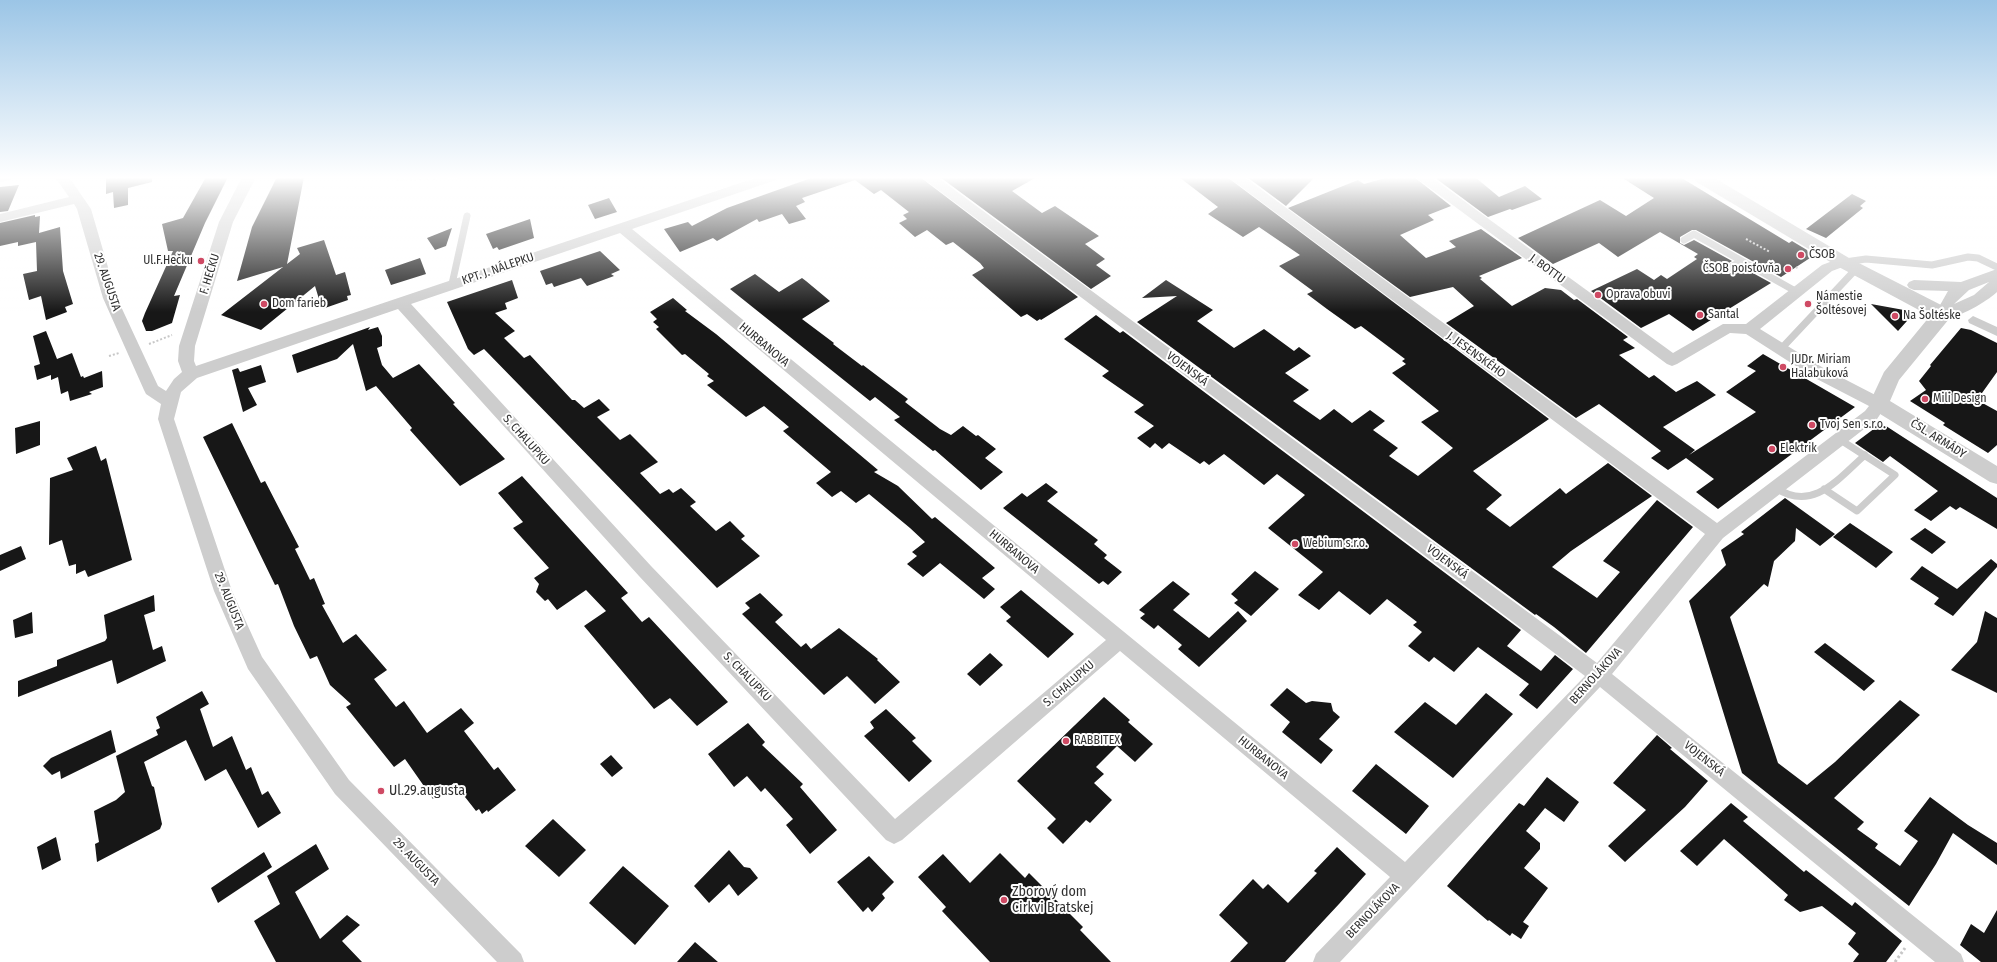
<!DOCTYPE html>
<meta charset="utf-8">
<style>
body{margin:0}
canvas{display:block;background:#fff}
</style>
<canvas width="1997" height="962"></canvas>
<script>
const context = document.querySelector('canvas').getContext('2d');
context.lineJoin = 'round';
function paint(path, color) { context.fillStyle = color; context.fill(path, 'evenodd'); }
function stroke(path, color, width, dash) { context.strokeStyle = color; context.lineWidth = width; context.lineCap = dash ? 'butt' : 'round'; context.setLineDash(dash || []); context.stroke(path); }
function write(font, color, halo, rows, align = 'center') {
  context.font = font + ' "Fira Sans Condensed",sans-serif'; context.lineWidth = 4; context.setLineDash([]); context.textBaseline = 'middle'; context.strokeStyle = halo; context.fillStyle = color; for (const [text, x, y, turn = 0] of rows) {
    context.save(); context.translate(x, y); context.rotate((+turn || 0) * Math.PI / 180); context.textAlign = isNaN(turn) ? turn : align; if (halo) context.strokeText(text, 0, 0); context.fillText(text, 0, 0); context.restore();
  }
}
paint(new Path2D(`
 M 399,177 L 481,177 L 397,181 Z`), '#e4e8dd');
paint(new Path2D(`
 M 106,177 L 152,177 L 152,182 L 128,188 L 128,205 L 114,208 L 113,192 L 106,194 Z
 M 206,177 L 228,177 L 205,223 L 174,296 L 180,295 L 172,323 L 152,331 L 146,331 L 142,321 L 145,313 L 173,251 L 168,251 L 162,224 L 183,218 Z
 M 277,177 L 304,177 L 287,264 L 300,254 L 297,248 L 324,240 L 336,275 L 345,272 L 351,295 L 347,296 L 348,300 L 322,309 L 315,286 L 261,330 L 221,315 L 283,267 L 237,281 L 252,227 Z
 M 814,177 L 920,177 L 1078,297 L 1041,320 L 1040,319 L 1037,321 L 1027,314 L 1021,317 L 972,275 L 984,268 L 980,263 L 953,242 L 946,245 L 927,230 L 915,237 L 899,223 L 907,219 L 903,215 L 909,212 L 881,190 L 874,194 L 855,180 L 802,198 L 805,202 L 796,206 L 806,219 L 789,224 L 782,214 L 759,222 L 757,219 L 717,241 L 713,238 L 680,252 L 664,229 L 688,222 L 692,226 L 727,208 Z
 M 940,177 L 1037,177 L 1012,191 L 1042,213 L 1055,206 L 1099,236 L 1085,244 L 1105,259 L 1096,265 L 1111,276 L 1091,289 Z
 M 1179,177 L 1227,177 L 1549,419 L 1473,471 L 1502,495 L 1486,509 L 1510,527 L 1560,488 L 1566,494 L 1608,463 L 1652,496 L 1571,551 L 1552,567 L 1597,598 L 1620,572 L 1603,561 L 1657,500 L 1693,527 L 1586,653 L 1554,627 L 1536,614 L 1535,615 L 1137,322 L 1177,296 L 1142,298 L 1166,280 L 1213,310 L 1197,321 L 1234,348 L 1264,329 L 1294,351 L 1299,347 L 1311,356 L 1285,373 L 1309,390 L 1293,401 L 1320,420 L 1334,409 L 1352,423 L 1370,410 L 1385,421 L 1373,430 L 1398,448 L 1389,456 L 1418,476 L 1453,448 L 1421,422 L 1439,411 L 1392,373 L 1406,364 L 1402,361 L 1405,359 L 1361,326 L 1355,329 L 1327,309 L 1307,294 L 1313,291 L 1279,266 L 1300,255 L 1259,227 L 1243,237 L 1208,214 L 1218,207 Z
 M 1247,177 L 1315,177 L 1286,206 Z
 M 1389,177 L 1414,177 L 1451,206 L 1428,215 L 1434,220 L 1400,235 L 1426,258 L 1456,247 L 1449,241 L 1481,229 L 1522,258 L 1479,276 L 1482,278 L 1480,279 L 1512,306 L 1545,288 L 1561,290 L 1574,300 L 1577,299 L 1628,337 L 1623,340 L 1635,348 L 1619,355 L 1649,378 L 1654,375 L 1676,392 L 1697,381 L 1716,395 L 1663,427 L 1695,450 L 1689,455 L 1756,412 L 1726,392 L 1756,371 L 1747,366 L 1763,354 L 1855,407 L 1718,509 L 1696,492 L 1714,479 L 1686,458 L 1668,470 L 1651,458 L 1661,451 L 1599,404 L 1576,418 L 1446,323 L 1474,306 L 1453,287 L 1410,297 L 1288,208 L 1358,180 L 1364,184 Z
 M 1434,177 L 1475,177 L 1499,197 L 1525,186 L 1542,199 L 1512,210 L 1510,209 L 1488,217 Z
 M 1621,177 L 1680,177 L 1789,243 L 1792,241 L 1807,250 L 1810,258 L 1781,277 L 1696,230 L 1692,230 L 1680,237 L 1680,243 L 1684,245 L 1694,240 L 1732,261 L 1722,267 L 1721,270 L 1723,274 L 1729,274 L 1742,267 L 1771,283 L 1693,331 L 1669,314 L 1641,328 L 1591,291 L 1637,269 L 1654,280 L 1661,275 L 1667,279 L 1697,259 L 1694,257 L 1698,254 L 1660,232 L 1618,257 L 1599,243 L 1553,264 L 1518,238 L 1600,200 L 1626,216 L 1654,198 Z
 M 19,185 L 8,211 L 0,212 L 0,187 Z
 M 1852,194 L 1866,201 L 1860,206 L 1863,208 L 1826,238 L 1806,229 Z
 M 609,198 L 617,212 L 595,219 L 588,205 Z
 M 35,215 L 35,217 L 40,216 L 39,233 L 60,227 L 63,271 L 73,304 L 65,307 L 67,312 L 46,320 L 41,296 L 29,300 L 23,274 L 37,271 L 36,242 L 18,246 L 18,242 L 0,246 L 0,223 Z
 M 530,219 L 534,238 L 499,250 L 497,247 L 493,249 L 486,234 Z
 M 452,228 L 446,246 L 435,250 L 427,238 Z
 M 600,251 L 620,270 L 611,274 L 614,276 L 587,286 L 581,278 L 554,287 L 552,283 L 546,285 L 540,271 Z
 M 420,258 L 426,274 L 391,285 L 385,270 Z
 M 755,274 L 779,292 L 802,278 L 806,281 L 830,301 L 802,319 L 834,343 L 833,344 L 862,366 L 863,365 L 908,399 L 905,402 L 940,429 L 951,435 L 963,426 L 976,436 L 978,435 L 996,449 L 985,458 L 1003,472 L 981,490 L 935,450 L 933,451 L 894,420 L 900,417 L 875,397 L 870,401 L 730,289 Z
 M 512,280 L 518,298 L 505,303 L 507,309 L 495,313 L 515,331 L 504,338 L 524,358 L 530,355 L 572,400 L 575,400 L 584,408 L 599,399 L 610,410 L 597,417 L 620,440 L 630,434 L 658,462 L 640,473 L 660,494 L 669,489 L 673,493 L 681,488 L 696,502 L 690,506 L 716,531 L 730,521 L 745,536 L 741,539 L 760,556 L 717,588 L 484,349 L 474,355 L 468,349 L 447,302 Z
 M 673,298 L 687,310 L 685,311 L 716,334 L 878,470 L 874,472 L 898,486 L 932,519 L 935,517 L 995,568 L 982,578 L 995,589 L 984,599 L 940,563 L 923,577 L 907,564 L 917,556 L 912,552 L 925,542 L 910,528 L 869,494 L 856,503 L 841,491 L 832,497 L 816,483 L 831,472 L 783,431 L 789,427 L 764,406 L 746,417 L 707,385 L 714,381 L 707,376 L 709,374 L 685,354 L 682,355 L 656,329 L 659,327 L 653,322 L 657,319 L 650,312 Z
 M 1871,304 L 1915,312 L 1898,331 Z
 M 1096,315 L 1120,333 L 1123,331 L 1521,630 L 1507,646 L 1541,671 L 1555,655 L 1573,669 L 1537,709 L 1519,695 L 1529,684 L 1478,647 L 1454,672 L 1434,657 L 1429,662 L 1408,646 L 1422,632 L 1413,625 L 1417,622 L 1387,599 L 1370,615 L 1339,591 L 1319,610 L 1298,595 L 1323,572 L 1268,528 L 1305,495 L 1277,474 L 1264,485 L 1224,454 L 1209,465 L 1204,461 L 1200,464 L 1169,443 L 1162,449 L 1155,443 L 1150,448 L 1137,438 L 1154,426 L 1134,412 L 1144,405 L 1102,376 L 1109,371 L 1064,339 Z
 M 370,327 L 368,330 L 378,327 L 382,336 L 382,346 L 377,348 L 382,365 L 393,378 L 419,364 L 455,403 L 453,404 L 505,459 L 460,486 L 410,430 L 412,428 L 376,386 L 366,391 L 353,344 L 337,359 L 297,373 L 292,355 Z
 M 1961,328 L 1971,330 L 1997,343 L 1997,372 L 1977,400 L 1997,411 L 1997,445 L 1988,453 L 1943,425 L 1945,423 L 1910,401 L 1926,390 L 1919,381 L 1931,366 L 1930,365 Z
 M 46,331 L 57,359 L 72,353 L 81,377 L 83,376 L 84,378 L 102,371 L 103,387 L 89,392 L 92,394 L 70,401 L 68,391 L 61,394 L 58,377 L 51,380 L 51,375 L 37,380 L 34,366 L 40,364 L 33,336 Z
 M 261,365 L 266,382 L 248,388 L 257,405 L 243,412 L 232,370 L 238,368 L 240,372 Z
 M 40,421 L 40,445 L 16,454 L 15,428 Z
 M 232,423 L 261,483 L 265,481 L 299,547 L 295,549 L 310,580 L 314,578 L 325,604 L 322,605 L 343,643 L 356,634 L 387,670 L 374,679 L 396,707 L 404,701 L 427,733 L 461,708 L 474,723 L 464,731 L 494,770 L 498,767 L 516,790 L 488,812 L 487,810 L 482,814 L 479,809 L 476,811 L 454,783 L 433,799 L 405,759 L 394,767 L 346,707 L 351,704 L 330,685 L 317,656 L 310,659 L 294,626 L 278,584 L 275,585 L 203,437 Z
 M 1879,425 L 1886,426 L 1997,498 L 1997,529 L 1960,507 L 1956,510 L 1950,506 L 1931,521 L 1914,510 L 1938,491 L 1890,456 L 1883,462 L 1855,443 Z
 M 96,446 L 101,461 L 106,458 L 132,560 L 88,577 L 85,570 L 76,574 L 76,564 L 69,566 L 62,540 L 49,545 L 50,478 L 73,470 L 67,458 Z
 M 522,476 L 628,593 L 621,598 L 642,622 L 649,617 L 728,702 L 697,726 L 670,698 L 654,709 L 584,626 L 606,611 L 586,590 L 557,610 L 548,599 L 545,601 L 536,592 L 539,584 L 534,578 L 549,568 L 513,528 L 523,522 L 498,493 Z
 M 1046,483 L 1058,492 L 1047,501 L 1098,540 L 1094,544 L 1107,555 L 1104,558 L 1122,572 L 1108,585 L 1103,581 L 1099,584 L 1003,508 L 1022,493 L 1027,497 Z
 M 1785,498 L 1835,534 L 1820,546 L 1796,528 L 1795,541 L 1774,561 L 1768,587 L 1764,584 L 1730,617 L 1778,763 L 1807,785 L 1835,762 L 1900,700 L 1920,715 L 1834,798 L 1864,822 L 1857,829 L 1878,844 L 1875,848 L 1900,866 L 1918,841 L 1904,831 L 1930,797 L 1968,825 L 1997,843 L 1997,865 L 1953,833 L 1936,864 L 1909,906 L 1742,773 L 1689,601 L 1726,565 L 1721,550 L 1744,534 L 1741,532 Z
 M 1850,523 L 1893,552 L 1876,568 L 1833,537 Z
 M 1925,528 L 1946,542 L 1932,554 L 1910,539 Z
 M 21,546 L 26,559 L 0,571 L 0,555 Z
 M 1991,559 L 1997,564 L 1997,567 L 1953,616 L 1934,604 L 1939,598 L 1910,579 L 1922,566 L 1957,589 Z
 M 1255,571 L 1279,589 L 1251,616 L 1234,603 L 1238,600 L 1231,594 Z
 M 1173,581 L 1190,594 L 1173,610 L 1209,638 L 1238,611 L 1247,621 L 1199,667 L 1178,649 L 1182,645 L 1158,625 L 1154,629 L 1140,618 L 1145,614 L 1139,610 Z
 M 1021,590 L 1074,634 L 1048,658 L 1006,621 L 1011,617 L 1000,607 Z
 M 760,593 L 783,615 L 775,622 L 801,647 L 806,643 L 811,649 L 839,628 L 878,659 L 877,660 L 900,682 L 875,704 L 847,676 L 824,695 L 742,614 L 750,608 L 745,603 Z
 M 154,595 L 155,611 L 144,615 L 153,650 L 162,646 L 166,661 L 117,684 L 112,660 L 18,697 L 18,681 L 57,666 L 57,660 L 105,641 L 107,638 L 104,615 Z
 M 1985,611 L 1997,618 L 1997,693 L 1951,670 L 1977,642 Z
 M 32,612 L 33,633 L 15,638 L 13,620 Z
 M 1825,643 L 1841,655 L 1875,681 L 1864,691 L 1814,652 Z
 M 990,653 L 1003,665 L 980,686 L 967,674 Z
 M 1287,688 L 1306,703 L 1312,701 L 1331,703 L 1333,711 L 1340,717 L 1319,739 L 1333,750 L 1321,764 L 1282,732 L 1290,722 L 1270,705 Z
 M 202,691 L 209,704 L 200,709 L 213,747 L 232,736 L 246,770 L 251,767 L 262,795 L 268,791 L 281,813 L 258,828 L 226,769 L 205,781 L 186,740 L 144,762 L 152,786 L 154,787 L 162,824 L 160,829 L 97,862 L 95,844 L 99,842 L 94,811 L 116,800 L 125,792 L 116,756 L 158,735 L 156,730 L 160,728 L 156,717 Z
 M 1486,693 L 1513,714 L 1453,778 L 1394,732 L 1425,702 L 1456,725 Z
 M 1104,697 L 1130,720 L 1128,722 L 1153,744 L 1135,762 L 1117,746 L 1096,767 L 1104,774 L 1094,783 L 1112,800 L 1090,823 L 1086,820 L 1063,844 L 1047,828 L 1056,819 L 1017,781 Z
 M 886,709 L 916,738 L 912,741 L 932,761 L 909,782 L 864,736 L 874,728 L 870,722 Z
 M 748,723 L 765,742 L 762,745 L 803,784 L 800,787 L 837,830 L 810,854 L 786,825 L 793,819 L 765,788 L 761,792 L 747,776 L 734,787 L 708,754 Z
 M 111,730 L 116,752 L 61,779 L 60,771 L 52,775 L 43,766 L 51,758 Z
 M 1657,735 L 1672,748 L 1670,749 L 1708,781 L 1685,807 L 1625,862 L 1608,846 L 1646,810 L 1613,783 Z
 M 611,755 L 623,768 L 612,777 L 600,764 Z
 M 1376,764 L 1429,806 L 1406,834 L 1352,791 Z
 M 1547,777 L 1579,802 L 1564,822 L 1545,808 L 1526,831 L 1540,843 L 1540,849 L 1524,868 L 1548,888 L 1523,922 L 1529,926 L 1521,939 L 1512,933 L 1510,936 L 1489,920 L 1488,921 L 1447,886 L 1519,803 L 1524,806 Z
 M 1731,803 L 1748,817 L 1743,821 L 1804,872 L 1806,870 L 1852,906 L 1855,902 L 1902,941 L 1886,962 L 1853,962 L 1859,954 L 1848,944 L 1856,933 L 1822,906 L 1800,912 L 1784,900 L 1788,895 L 1724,839 L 1697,866 L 1680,851 Z
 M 553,819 L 586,850 L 559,877 L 525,846 Z
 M 56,837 L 61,860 L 42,870 L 37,847 Z
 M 316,844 L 329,869 L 295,892 L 320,939 L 347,915 L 360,925 L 342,941 L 362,962 L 276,962 L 254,921 L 280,904 L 267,876 Z
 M 1337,847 L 1366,874 L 1339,904 L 1285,962 L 1230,962 L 1248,943 L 1219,915 L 1253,879 L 1263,889 L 1268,884 L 1288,903 L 1317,873 L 1314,871 Z
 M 729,850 L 744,867 L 750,868 L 758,878 L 738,896 L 729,884 L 709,903 L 694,886 Z
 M 264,852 L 272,867 L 218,903 L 211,888 Z
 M 1000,853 L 1025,878 L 1029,873 L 1083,927 L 1080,930 L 1111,962 L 990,962 L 942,911 L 946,907 L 918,877 L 943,854 L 970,883 Z
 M 869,856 L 894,882 L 882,894 L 885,898 L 872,912 L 868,907 L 863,912 L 837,882 Z
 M 623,866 L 669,906 L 635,945 L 589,903 Z
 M 1997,910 L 1997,962 L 1981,962 L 1960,945 L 1971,924 L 1984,933 Z
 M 695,942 L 718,962 L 677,962 Z`), '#171717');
stroke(new Path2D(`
 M 1746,239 L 1770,252
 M 1796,267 L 1798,269
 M 149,344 L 172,335
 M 109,356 L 119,353`), '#c7c7c7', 2, [2, 2]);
stroke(new Path2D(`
 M 1895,962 L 1905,948`), '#c7c7c7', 3, [2.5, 2.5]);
stroke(new Path2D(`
 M 1684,240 L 1694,234 L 1797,292
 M 1845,262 L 1866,259 L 1932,265 L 1968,257 L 1978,258 L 1997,267
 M 1726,270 L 1741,261
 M 452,284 L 467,216
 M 1780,350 L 1856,269
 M 1776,488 C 1813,513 1839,478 1865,455
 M 1824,489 L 1857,511 L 1895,475 L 1839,439`), '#cdcdcd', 7);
paint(new Path2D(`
 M 1973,316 L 1997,327 L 1997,336 L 1969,323 L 1968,320 Z`), '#cdcdcd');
paint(new Path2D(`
 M 0,177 L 13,177 L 11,180 L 0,182 Z
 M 55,177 L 69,177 L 91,209 L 117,298 L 158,386 L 166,391 L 174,379 L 182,372 L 178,361 L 179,346 L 219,222 L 242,177 L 256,177 L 233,222 L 195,346 L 194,361 L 196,366 L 758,177 L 778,177 L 776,180 L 632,229 L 1405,862 L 1585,676 L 921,177 L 937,177 L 1597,663 L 1705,534 L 1228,177 L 1244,177 L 1717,523 L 1865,411 L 1869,406 L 1813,377 L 1746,334 L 1730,333 L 1677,364 L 1672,366 L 1667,364 L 1415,177 L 1431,177 L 1673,353 L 1723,324 L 1746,324 L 1822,265 L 1843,257 L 1848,259 L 1850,262 L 1848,265 L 1832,271 L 1760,329 L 1825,369 L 1885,400 L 1887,404 L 1877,419 L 1723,538 L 1612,674 L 1961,954 L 1964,962 L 1935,962 L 1600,687 L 1340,962 L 1313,962 L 1316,954 L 1390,877 L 1120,651 L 902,840 L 894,844 L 886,840 L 639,576 L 398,309 L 197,378 L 181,392 L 174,419 L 232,591 L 262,657 L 349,780 L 521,954 L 524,962 L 497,962 L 335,794 L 248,669 L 214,591 L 158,419 L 161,404 L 146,394 L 144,390 L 103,298 L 77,209 L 74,204 L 0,222 L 0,214 L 69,197 ZM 620,233 L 1106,640 L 895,819 L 651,566 L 411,304 Z
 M 1997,269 L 1997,292 C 1985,303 1953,322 1937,318 L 1935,314 L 1948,291 L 1914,290 L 1909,288 L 1907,285 L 1909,282 L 1914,280 L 1961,282 ZM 1989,282 L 1974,295 L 1954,304 L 1969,290 Z`), '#cdcdcd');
paint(new Path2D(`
 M 1693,177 L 1713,177 L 1849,258 L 1949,309 L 1951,314 L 1949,319 L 1899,380 L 1890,401 L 1997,466 L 1997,484 L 1990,482 L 1872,409 L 1869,404 L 1884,372 L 1930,316 L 1837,266 L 1695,181 Z`), '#cdcdcd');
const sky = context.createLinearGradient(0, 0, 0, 312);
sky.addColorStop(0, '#9bc5e6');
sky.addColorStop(0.57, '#fff');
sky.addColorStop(1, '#ffffff00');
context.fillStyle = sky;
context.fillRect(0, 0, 1997, 312);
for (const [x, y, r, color] of [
 [1801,255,4,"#cf4a64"],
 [201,261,4,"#cf4a64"],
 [1788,269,4,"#cf4a64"],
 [1598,295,4,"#cf4a64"],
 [264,304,4,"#cf4a64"],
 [1808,304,4,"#cf4a64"],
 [1700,315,4,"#cf4a64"],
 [1895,316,4,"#cf4a64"],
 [1783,367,4,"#cf4a64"],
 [1925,399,4,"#cf4a64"],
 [1812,425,4,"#cf4a64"],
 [1772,449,4,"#cf4a64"],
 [1295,544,4,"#cf4a64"],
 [1066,741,4,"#cf4a64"],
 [381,791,4,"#cf4a64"],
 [1004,900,4,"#cf4a64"]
]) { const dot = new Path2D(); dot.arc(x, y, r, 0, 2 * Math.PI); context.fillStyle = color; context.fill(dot); stroke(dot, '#fff', 1.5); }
write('12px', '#303030', '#fff', [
 ["ČSOB",1809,255],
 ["Ul.F.Hečku",193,261,"right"],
 ["ČSOB poisťovňa",1780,269,"right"],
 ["Oprava obuvi",1606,295],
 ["Námestie",1816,297],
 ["Šoltésovej",1816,311],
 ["Dom farieb",272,304],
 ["Santal",1708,315],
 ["Na Šoltéske",1903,316],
 ["JUDr. Miriam",1791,360],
 ["Halabuková",1791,374],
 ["Mili Design",1933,399],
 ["Tvoj Sen s.r.o.",1820,425],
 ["Elektrik",1780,449],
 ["Webium s.r.o.",1303,544],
 ["RABBITEX",1074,741]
], 'left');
write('12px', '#303030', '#fff', [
 ["KPT. J. NÁLEPKU",498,269,-19],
 ["J. BOTTU",1547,269,36],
 ["F. HEČKU",210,274,-73],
 ["29. AUGUSTA",107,282,71],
 ["HURBANOVA",764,345,40],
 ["J. JESENSKÉHO",1476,355,36],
 ["VOJENSKÁ",1187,369,37],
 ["ČSL. ARMÁDY",1938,439,32],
 ["S. CHALUPKU",526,440,48],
 ["HURBANOVA",1014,552,40],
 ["VOJENSKÁ",1447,562,37],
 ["29. AUGUSTA",229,601,68],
 ["BERNOLÁKOVA",1596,676,-48],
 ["S. CHALUPKU",747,677,46],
 ["S. CHALUPKU",1069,684,-41],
 ["HURBANOVA",1263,758,39],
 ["VOJENSKÁ",1704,759,39],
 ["29. AUGUSTA",416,862,46],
 ["BERNOLÁKOVA",1373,911,-46]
]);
write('14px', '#303030', '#fff', [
 ["Ul.29.augusta",389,791],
 ["Zborový dom",1012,892],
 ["Cirkvi Bratskej",1012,908]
], 'left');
</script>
